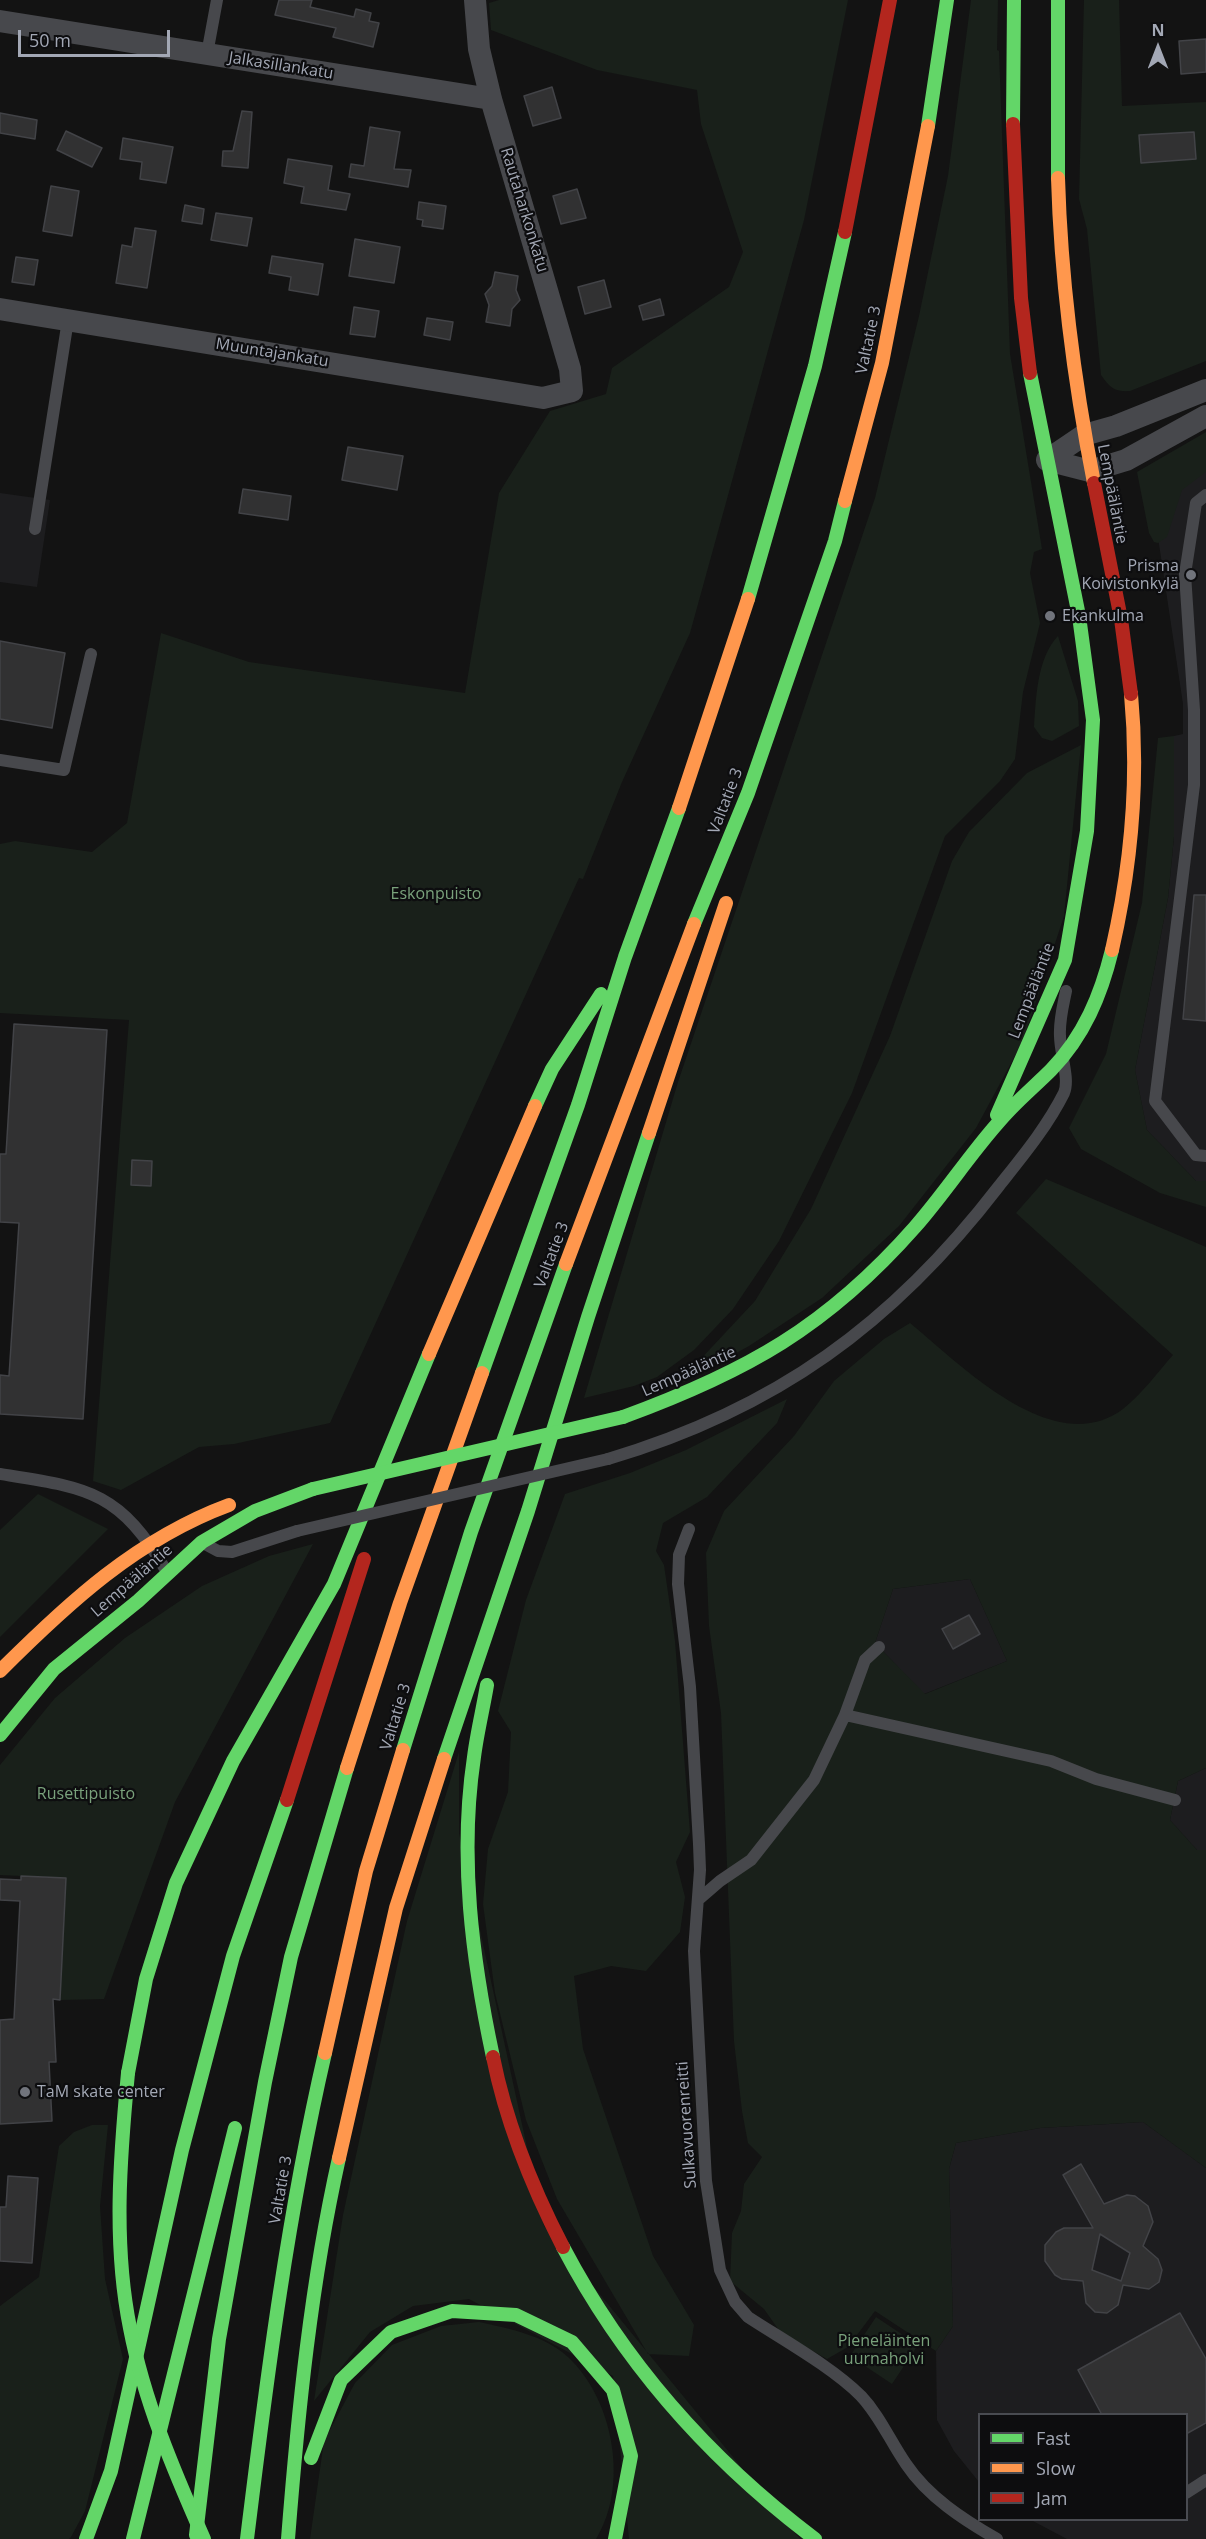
<!DOCTYPE html>
<meta charset="utf-8">
<style>
body{margin:0}
#map{position:relative;width:1206px;height:2539px;overflow:hidden;background:#131313;font-family:"Open Sans",sans-serif}
canvas{display:block}
.legend{position:absolute;left:978px;top:2413px;width:210px;height:108px;box-sizing:border-box;background:#0d0d0f;border:2px solid #494b51;margin:0;padding:8px 10px;list-style:none;font-size:18px;color:#a3a8b5}
.legend li{display:flex;align-items:center;gap:12px;height:30px}
.legend b{width:30px;border:2px solid #494b51}
.north{position:absolute;left:1128px;top:18px;width:60px;height:60px;-webkit-text-stroke:4px #0d0d0f;paint-order:stroke;rotate:0deg;font-size:16px;font-weight:700;line-height:24px;text-align:center;color:#a3a8b5}
.north::after{content:'';display:block;margin:auto;width:21px;height:27px;background:#a3a8b5;clip-path:polygon(50% 0,100% 100%,50% 72%,0 100%)}
.scale{position:absolute;left:18px;top:30px;width:152px;height:27px;box-sizing:border-box;border:3px solid #a3a8b5;border-top:0;padding-left:8px;font-size:18px;line-height:21px;white-space:nowrap;color:#a3a8b5;-webkit-text-stroke:4px #0d0d0f;paint-order:stroke}
</style>
<div id="map">
<canvas width="1206" height="2539"></canvas>
<ul class="legend">
<li><b style="height:8px;background:#63d668"></b>Fast</li>
<li><b style="height:8px;background:#ff974d"></b>Slow</li>
<li><b style="height:8px;background:#b3261e"></b>Jam</li>
</ul>
<div class="north">N</div>
<div class="scale">50 m</div>
</div>
<script>
const context = document.querySelector('canvas').getContext('2d');
context.lineJoin = 'round';
function paint(path, color) { context.fillStyle = color; context.fill(path, 'evenodd'); }
function stroke(path, color, width, dash) { context.strokeStyle = color; context.lineWidth = width; context.lineCap = dash ? 'butt' : 'round'; context.setLineDash(dash || []); context.stroke(path); }
function write(font, color, halo, rows, align = 'center') {
  context.font = font + ' "Open Sans",sans-serif'; context.lineWidth = 4.5; context.setLineDash([]); context.textBaseline = 'middle'; context.strokeStyle = halo; context.fillStyle = color; for (const [text, x, y, turn = 0] of rows) {
    context.save(); context.translate(x, y); context.rotate((+turn || 0) * Math.PI / 180); context.textAlign = isNaN(turn) ? turn : align; if (halo) context.strokeText(text, 0, 0); context.fillText(text, 0, 0); context.restore();
  }
}
paint(new Path2D(`
 M 1206,449 L 1206,1181 L 1196,1181 L 1147,1130 L 1135,1070 L 1168,898 L 1174,837 L 1174,736 L 1183,734 L 1183,704 L 1156,524 Z
 M 0,493 L 50,500 L 37,587 L 0,582 Z
 M 970,1579 L 1007,1661 L 924,1694 L 875,1643 L 893,1589 Z
 M 1206,1768 L 1206,1850 L 1197,1850 L 1170,1820 L 1178,1781 Z
 M 1143,2122 L 1206,2168 L 1206,2539 L 1067,2539 L 1031,2520 L 1186,2520 L 1186,2414 L 980,2414 L 979,2482 L 954,2451 L 937,2420 L 936,2351 L 953,2326 L 949,2169 L 956,2143 L 1040,2128 Z`), '#1d1d1f');
paint(new Path2D(`
 M 499,0 L 848,0 L 804,220 L 690,633 L 622,782 L 583,879 L 579,878 L 330,1423 L 234,1444 L 199,1447 L 121,1490 L 93,1481 L 129,1020 L 0,1013 L 0,844 L 15,841 L 92,852 L 127,823 L 161,633 L 249,662 L 465,693 L 499,493 L 550,411 L 606,394 L 612,368 L 729,287 L 743,252 L 701,124 L 697,90 L 597,70 L 491,30 L 489,3 Z
 M 971,0 L 998,0 L 997,50 L 999,51 L 1010,354 L 1042,549 L 1034,552 L 1030,573 L 1040,623 L 1023,692 L 1015,759 L 1000,781 L 945,836 L 852,1093 L 779,1241 L 733,1309 L 694,1350 L 657,1377 L 634,1386 L 584,1398 L 678,1082 L 875,498 L 919,316 L 948,176 Z
 M 1084,0 L 1119,0 L 1122,106 L 1206,102 L 1206,361 L 1130,391 C 1115,392 1110,388 1101,375 L 1087,229 L 1079,199 Z
 M 1206,432 L 1206,472 L 1182,490 L 1167,537 L 1158,543 L 1154,542 L 1149,533 L 1137,472 Z
 M 1058,636 L 1078,701 L 1079,726 L 1052,741 L 1042,738 L 1034,727 C 1036,698 1037,658 1058,636 Z
 M 1174,736 L 1174,837 L 1168,898 L 1135,1070 L 1147,1130 L 1196,1181 L 1206,1181 L 1206,1207 L 1160,1193 L 1081,1149 L 1069,1128 L 1106,1054 L 1142,903 L 1158,738 Z
 M 1081,745 L 1064,916 L 1023,1041 L 976,1128 L 899,1226 L 822,1298 L 749,1346 L 684,1382 L 682,1379 L 755,1301 L 811,1209 L 890,1036 L 952,861 L 969,832 L 1027,773 Z
 M 1046,1179 L 1206,1247 L 1206,1768 L 1178,1781 L 1170,1820 L 1197,1850 L 1206,1850 L 1206,2168 L 1143,2122 L 1040,2128 L 956,2143 L 949,2169 L 953,2326 L 936,2351 L 875,2311 L 848,2347 L 827,2359 L 781,2333 L 764,2309 L 730,2281 L 732,2233 L 741,2211 L 744,2184 L 762,2157 L 748,2143 L 742,2111 L 734,2041 L 721,1713 L 709,1626 L 706,1553 L 724,1511 L 794,1436 L 834,1381 L 884,1339 L 910,1323 C 960,1364 1054,1461 1123,1409 C 1142,1394 1157,1373 1173,1355 L 1016,1213 ZM 970,1579 L 1007,1661 L 925,1694 L 875,1643 L 893,1589 Z
 M 787,1399 L 777,1423 L 707,1497 L 663,1523 L 656,1551 L 664,1565 L 675,1641 L 690,1832 L 676,1862 L 685,1897 L 680,1932 L 646,1971 L 611,1966 L 574,1976 L 583,2049 L 653,2256 L 694,2325 L 689,2356 L 648,2354 L 557,2199 L 526,2120 L 495,1993 L 483,1904 L 488,1849 L 508,1792 L 511,1732 L 498,1711 L 526,1600 L 565,1494 L 630,1473 L 686,1450 Z
 M 38,1494 L 108,1529 L 0,1637 L 0,1530 Z
 M 313,1544 L 175,1802 L 104,1999 L 60,2000 L 66,1878 L 0,1875 L 0,1765 L 55,1698 L 125,1638 L 202,1586 L 269,1556 Z
 M 459,1752 L 459,1833 L 544,2226 L 800,2539 L 629,2539 L 613,2376 L 469,2299 L 413,2306 L 370,2332 L 314,2401 L 343,2215 L 407,1921 Z
 M 92,2125 L 108,2125 L 100,2206 L 105,2279 L 123,2359 L 85,2511 L 71,2537 L 69,2539 L 0,2539 L 0,2306 L 39,2277 L 59,2146 L 74,2132 Z
 M 876,2317 L 918,2345 L 892,2384 L 850,2356 Z
 M 479,2322 C 510,2329 544,2335 568,2357 C 614,2400 629,2486 596,2539 L 310,2539 L 324,2441 L 355,2383 L 392,2345 L 441,2326 Z`), '#19201a');
const building = new Path2D(`
 M 279,0 L 312,0 L 310,7 L 354,17 L 356,9 L 371,13 L 369,21 L 379,23 L 373,47 L 333,37 L 336,28 L 275,15 Z
 M 1206,39 L 1206,72 L 1181,74 L 1179,41 Z
 M 552,87 L 561,118 L 533,126 L 524,96 Z
 M 242,111 L 252,112 L 248,168 L 222,166 L 223,151 L 233,151 Z
 M 0,113 L 37,120 L 35,139 L 0,133 Z
 M 370,127 L 400,132 L 394,169 L 411,170 L 408,187 L 349,177 L 351,164 L 364,166 Z
 M 66,131 L 102,148 L 92,167 L 57,150 Z
 M 1194,132 L 1196,159 L 1141,163 L 1139,135 Z
 M 123,138 L 173,147 L 166,183 L 140,179 L 142,162 L 120,159 Z
 M 288,159 L 332,166 L 328,190 L 350,194 L 346,210 L 301,203 L 304,187 L 284,183 Z
 M 51,186 L 79,191 L 72,236 L 43,231 Z
 M 577,189 L 586,218 L 561,224 L 553,196 Z
 M 419,202 L 446,206 L 443,229 L 422,226 L 423,220 L 417,219 Z
 M 185,205 L 204,209 L 202,224 L 182,221 Z
 M 216,213 L 252,218 L 247,246 L 211,240 Z
 M 135,228 L 156,231 L 147,288 L 116,283 L 122,245 L 132,247 Z
 M 355,239 L 400,247 L 394,283 L 349,276 Z
 M 272,256 L 323,264 L 318,295 L 289,290 L 291,277 L 269,273 Z
 M 16,257 L 38,260 L 34,285 L 12,282 Z
 M 495,272 L 518,276 L 516,290 L 520,300 L 512,309 L 510,326 L 486,322 L 489,305 L 485,294 L 492,286 Z
 M 604,280 L 611,307 L 585,314 L 578,287 Z
 M 660,299 L 664,315 L 643,320 L 639,306 Z
 M 354,307 L 379,311 L 375,337 L 350,334 Z
 M 427,318 L 453,322 L 450,340 L 424,335 Z
 M 348,447 L 403,456 L 397,490 L 342,480 Z
 M 243,489 L 291,496 L 288,520 L 239,513 Z
 M 0,641 L 65,653 L 52,728 L 0,719 Z
 M 1194,895 L 1206,895 L 1206,1021 L 1183,1019 Z
 M 14,1024 L 107,1030 L 83,1419 L 0,1414 L 0,1375 L 9,1376 L 19,1223 L 0,1222 L 0,1154 L 6,1154 Z
 M 132,1160 L 152,1161 L 151,1186 L 131,1185 Z
 M 969,1615 L 980,1634 L 953,1649 L 942,1629 Z
 M 21,1876 L 66,1878 L 60,2000 L 53,1999 L 56,2062 L 49,2062 L 52,2121 L 0,2124 L 0,2020 L 14,2019 L 20,1901 L 0,1900 L 0,1879 L 21,1880 Z
 M 1081,2164 L 1104,2204 L 1127,2195 L 1135,2196 L 1148,2206 L 1153,2222 L 1143,2246 L 1158,2259 L 1162,2270 L 1159,2282 L 1149,2289 L 1123,2285 L 1118,2305 L 1107,2313 L 1095,2312 L 1086,2303 L 1083,2281 L 1062,2279 L 1055,2275 L 1045,2261 L 1045,2245 L 1056,2232 L 1064,2228 L 1093,2228 L 1063,2175 ZM 1100,2234 L 1130,2253 L 1121,2281 L 1092,2270 Z
 M 8,2176 L 38,2178 L 32,2263 L 0,2261 L 0,2207 L 6,2207 Z
 M 1180,2313 L 1206,2359 L 1206,2423 L 1186,2434 L 1186,2415 L 1102,2415 L 1078,2370 Z`);
paint(building, '#313132');
stroke(building, '#424347', 1.5);
stroke(new Path2D(`
 M 207,54 L 217,0
 M 1206,495 L 1196,503 L 1185,574 L 1194,710 L 1194,785 L 1155,1101 L 1196,1155 L 1206,1156
 M 35,529 L 68,320
 M 0,760 L 64,770 L 91,654
 M 608,1459 C 776,1409 893,1324 999,1186 C 1022,1157 1047,1127 1064,1093 C 1070,1079 1060,1054 1060,1036 C 1059,1021 1063,1006 1066,991
 M 0,1474 C 88,1488 119,1490 167,1572
 M 689,1529 L 679,1555 L 678,1584 L 690,1687 L 699,1844 L 700,1870 L 694,1951 L 706,2181 L 720,2270 L 735,2302 L 748,2317 C 783,2340 832,2367 861,2396 C 880,2416 890,2441 906,2464 C 928,2497 964,2520 997,2539
 M 205,1544 L 218,1551 L 232,1552 L 297,1531
 M 845,1715 L 1051,1761 L 1096,1779 L 1175,1800
 M 698,1900 L 720,1881 L 751,1860 L 814,1780 L 845,1715 L 865,1660 L 879,1647
 M 1186,2493 L 1206,2480`), '#47484c', 12);
stroke(new Path2D(`
 M 0,21 L 491,99
 M 0,309 L 543,398 L 572,391 L 570,369 L 491,99 L 479,49 L 475,0
 M 1047,460 L 1084,435 L 1116,426 L 1206,390
 M 1047,460 L 1090,471 L 1126,460 L 1206,416`), '#47484c', 22);
stroke(new Path2D(`
 M 1013,124 L 1014,0
 M 928,126 L 947,0
 M 1058,178 L 1058,0
 M 748,599 L 815,366 L 845,232
 M 694,924 L 748,793 L 835,541 L 845,501
 M 535,1106 L 552,1069 L 601,994
 M 997,1115 L 1065,960 L 1087,831 L 1093,720 L 1079,616 L 1030,373
 M 482,1373 L 578,1105 L 625,957 L 679,808
 M 623,1417 C 746,1372 827,1327 915,1227 C 944,1194 968,1157 997,1124 C 1013,1104 1033,1088 1051,1070 C 1084,1036 1101,995 1112,950
 M 487,1685 C 483,1709 477,1733 474,1757 C 459,1857 472,1959 493,2057
 M 0,1735 L 54,1669 L 138,1601 L 202,1542 L 255,1511 L 313,1489
 M 403,1750 L 471,1532 L 566,1264
 M 444,1759 L 528,1511 L 588,1317 L 649,1133
 M 128,2073 L 146,1979 L 176,1883 L 233,1761 L 334,1584 L 429,1354
 M 563,2247 C 624,2363 710,2460 815,2539
 M 311,2458 L 341,2380 L 391,2332 L 452,2311 L 516,2315 L 572,2342 L 613,2390 L 631,2456 L 615,2539
 M 196,2535 L 219,2339 L 265,2082 L 291,1957 L 347,1768
 M 86,2539 L 111,2471 L 182,2150 L 233,1956 L 287,1800
 M 133,2539 L 235,2128
 M 247,2539 C 267,2376 288,2213 325,2053
 M 288,2539 C 298,2412 311,2283 339,2158`), '#63d668', 14);
stroke(new Path2D(`
 M 1058,178 C 1061,282 1074,381 1094,483
 M 845,501 L 882,363 L 928,126
 M 679,808 L 748,599
 M 1112,950 C 1131,867 1139,779 1131,694
 M 649,1133 L 726,903
 M 566,1264 L 694,924
 M 429,1354 L 535,1106
 M 0,1671 C 68,1603 137,1539 229,1505
 M 347,1768 L 400,1603 L 482,1373
 M 325,2053 L 366,1871 L 403,1750
 M 339,2158 L 396,1908 L 444,1759`), '#ff974d', 14);
stroke(new Path2D(`
 M 1013,124 L 1021,298 L 1030,373
 M 845,232 L 890,0
 M 1094,483 L 1121,619 L 1131,694
 M 287,1800 L 364,1559
 M 493,2057 C 506,2122 532,2187 563,2247`), '#b3261e', 14);
stroke(new Path2D(`
 M 297,1531 L 608,1459`), '#47484c', 12);
stroke(new Path2D(`
 M 313,1489 L 623,1417
 M 128,2073 C 120,2157 113,2244 130,2328 C 144,2401 174,2471 204,2539`), '#63d668', 14);
for (const [x, y, r, color] of [
 [1191,575,6,"#71747c"],
 [1050,616,6,"#71747c"],
 [25,2092,6,"#71747c"]
]) { const dot = new Path2D(); dot.arc(x, y, r, 0, 2 * Math.PI); context.fillStyle = color; context.fill(dot); stroke(dot, '#0d0d0f', 2); }
write('16px', '#a3a8b5', '#0d0d0f', [
 ["Jalkasillankatu",281,66,9],
 ["Rautaharkonkatu",524,210,73],
 ["Valtatie 3",869,340,-78],
 ["Muuntajankatu",272,353,9],
 ["Lempääläntie",1112,494,79],
 ["Valtatie 3",726,801,-69],
 ["Lempääläntie",1032,991,-69],
 ["Valtatie 3",552,1255,-69],
 ["Lempääläntie",689,1372,-24],
 ["Lempääläntie",132,1581,-41],
 ["Valtatie 3",396,1717,-73],
 ["Sulkavuorenreitti",687,2125,-94],
 ["Valtatie 3",281,2190,-80]
]);
write('16px', '#a3a8b5', '#0d0d0f', [
 ["Prisma",1179,566,"right"],
 ["Koivistonkylä",1179,584,"right"],
 ["Ekankulma",1062,616],
 ["TaM skate center",37,2092]
], 'left');
write('16px', '#79a17b', '#0d0d0f', [
 ["Eskonpuisto",436,894],
 ["Rusettipuisto",86,1794],
 ["Pieneläinten",884,2341],
 ["uurnaholvi",884,2359]
]);
</script>
